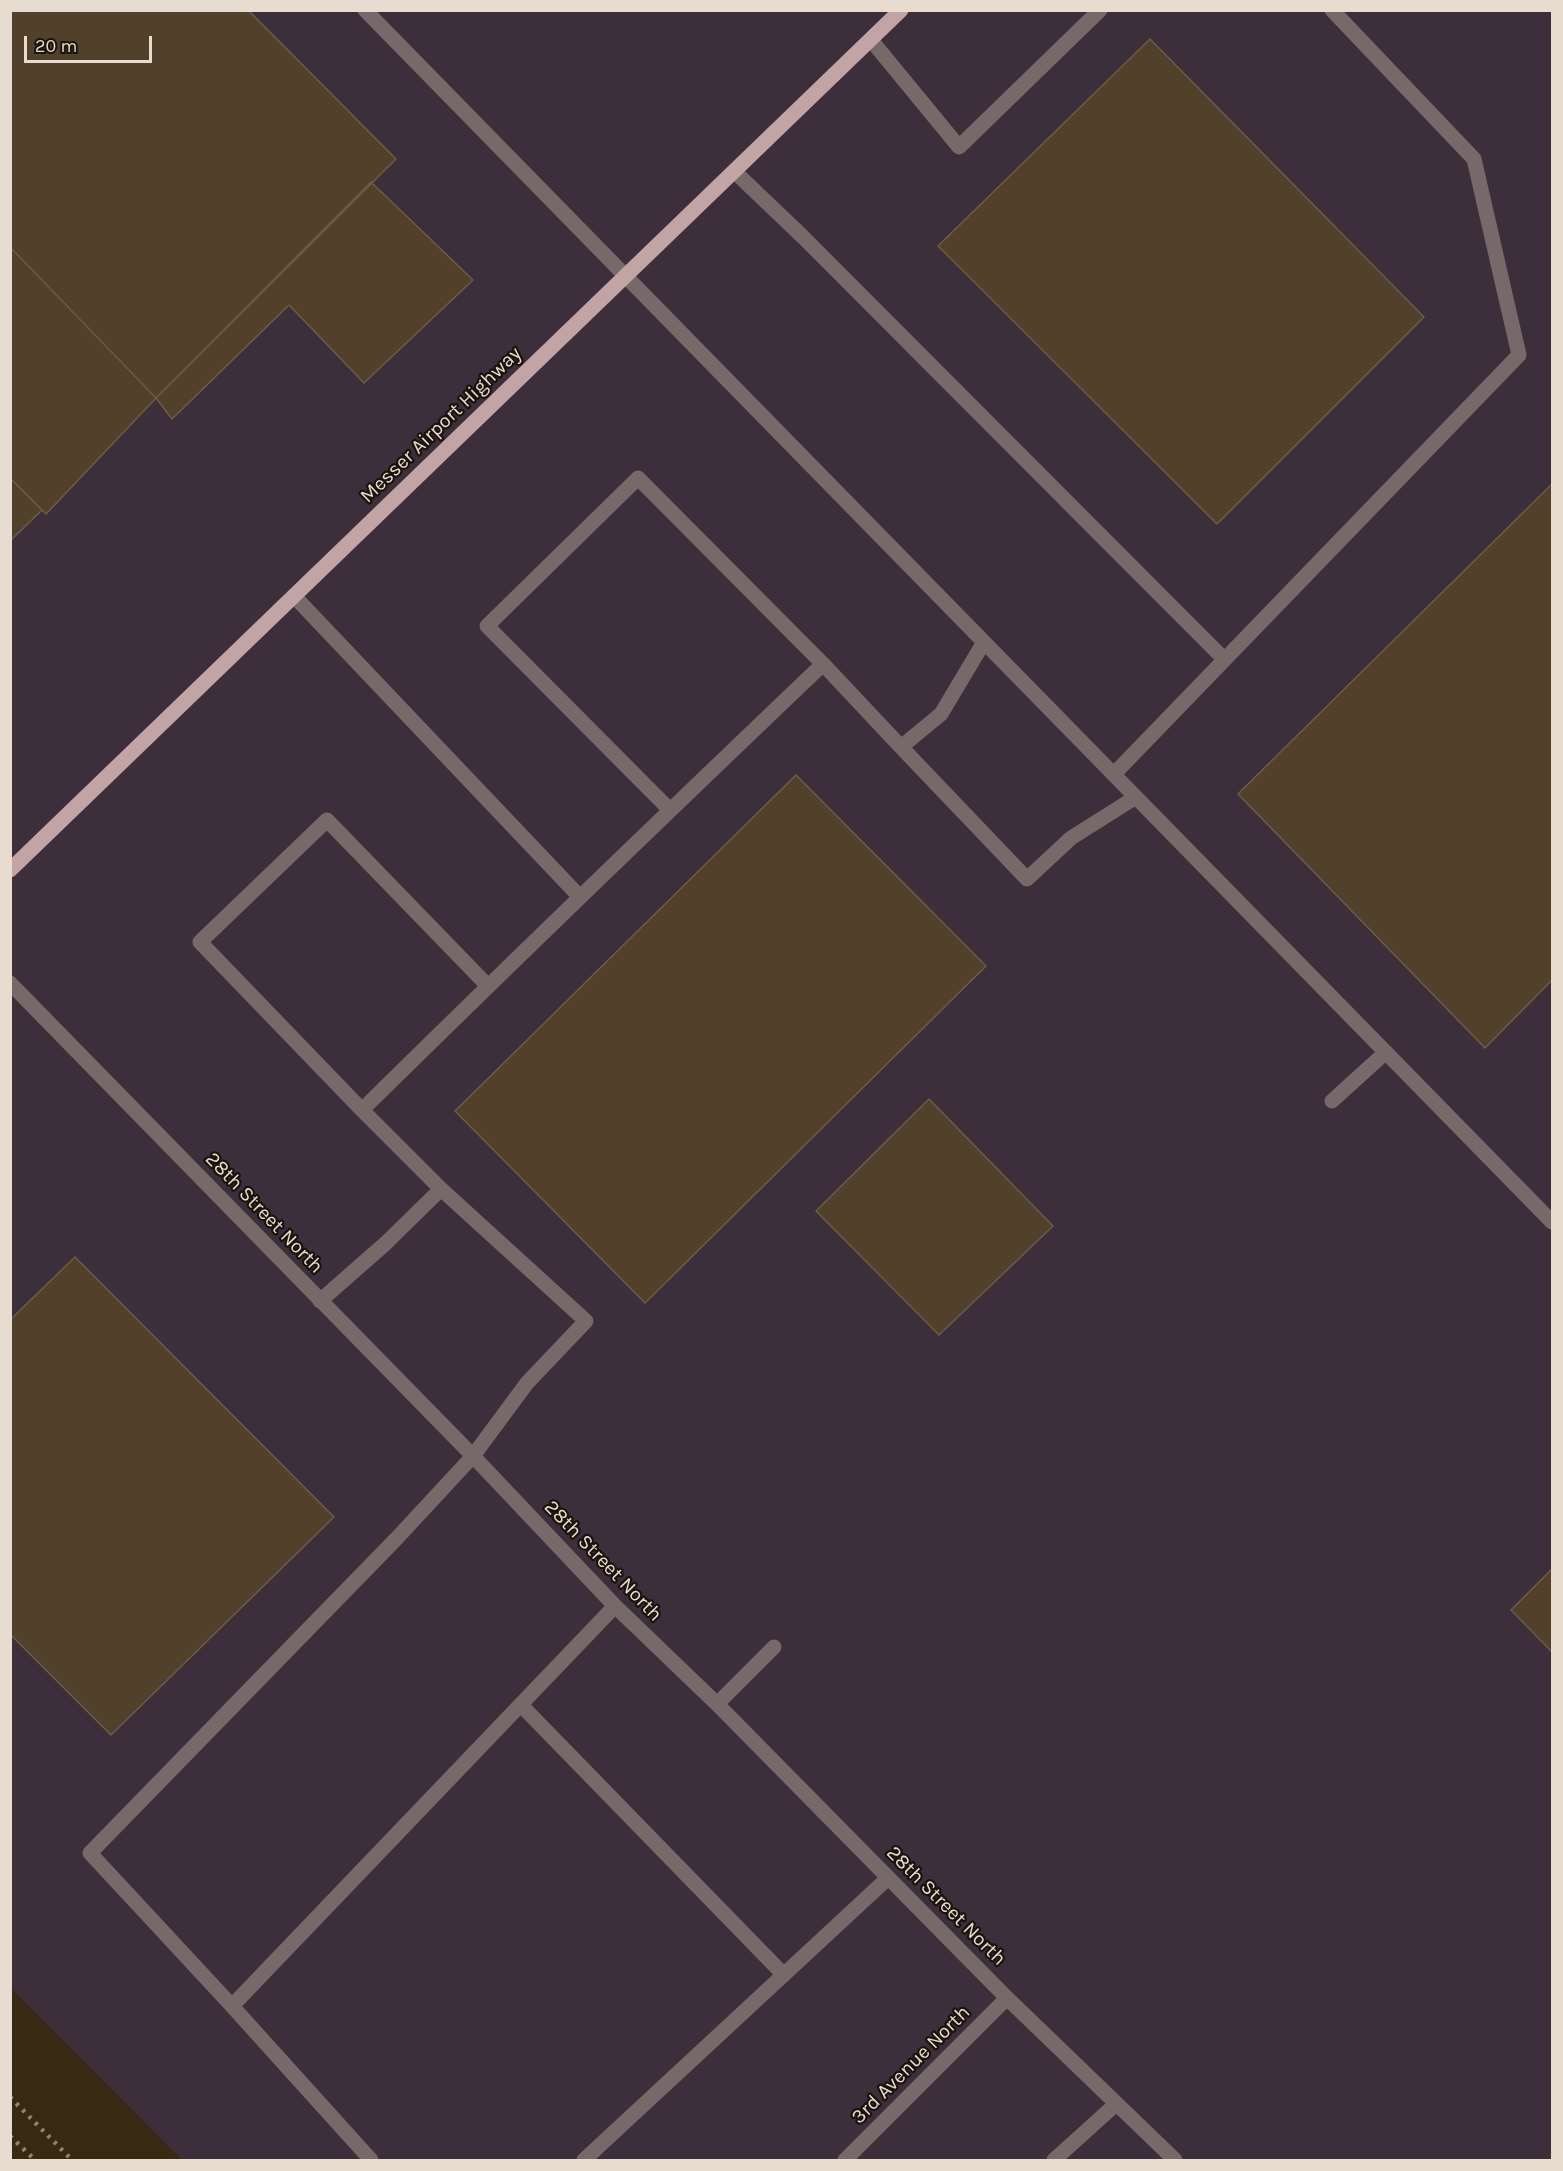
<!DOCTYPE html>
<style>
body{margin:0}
#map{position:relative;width:1563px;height:2171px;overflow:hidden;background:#382913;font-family:Karla,sans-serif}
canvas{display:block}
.frame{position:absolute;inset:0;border:12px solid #e7dccf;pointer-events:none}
.scale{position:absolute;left:24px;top:36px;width:128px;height:27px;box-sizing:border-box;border:3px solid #e7dccf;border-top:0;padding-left:8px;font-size:18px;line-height:21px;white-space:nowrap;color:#e7dccf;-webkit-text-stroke:4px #1a130a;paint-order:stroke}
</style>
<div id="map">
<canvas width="1563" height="2171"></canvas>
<div class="frame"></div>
<div class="scale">20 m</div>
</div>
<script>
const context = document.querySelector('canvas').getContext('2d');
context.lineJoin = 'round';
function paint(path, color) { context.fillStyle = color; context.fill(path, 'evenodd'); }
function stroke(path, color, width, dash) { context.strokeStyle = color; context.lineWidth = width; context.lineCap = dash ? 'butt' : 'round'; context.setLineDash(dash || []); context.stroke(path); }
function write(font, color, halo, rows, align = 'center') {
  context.font = font + ' Karla,sans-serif'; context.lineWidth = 4.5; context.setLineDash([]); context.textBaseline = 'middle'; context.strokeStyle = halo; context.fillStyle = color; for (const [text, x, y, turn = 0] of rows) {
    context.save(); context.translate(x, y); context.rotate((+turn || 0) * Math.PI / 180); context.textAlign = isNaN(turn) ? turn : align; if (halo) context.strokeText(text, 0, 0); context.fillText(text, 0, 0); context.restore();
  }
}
paint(new Path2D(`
 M 10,11 L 1552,11 L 1552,2160 L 182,2160 L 11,1988 Z`), '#3d2e3b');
const building = new Path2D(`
 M 10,10 L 248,10 L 396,159 L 156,398 L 10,247 Z
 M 1150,39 L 1424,317 L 1217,524 L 938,246 Z
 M 371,182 L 473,280 L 364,383 L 289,305 L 172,419 L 156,398 Z
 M 10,247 L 156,398 L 46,514 L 10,478 Z
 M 10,478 L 42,510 L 10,541 Z
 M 1552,484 L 1552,980 L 1485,1048 L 1238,794 Z
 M 796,775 L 986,966 L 645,1303 L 455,1111 Z
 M 929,1099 L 1053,1226 L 939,1335 L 816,1211 Z
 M 75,1257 L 334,1517 L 111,1735 L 10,1634 L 10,1320 Z
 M 1552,1569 L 1552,1652 L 1511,1610 Z`);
paint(building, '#51402a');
stroke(building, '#6d5c45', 1.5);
stroke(new Path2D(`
 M 365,10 L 1552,1222
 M 871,40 L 959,147 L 1100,10
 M 735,172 L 803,237 L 1224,659
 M 294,596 L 579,896
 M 823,664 L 901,747 L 941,714 L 984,642
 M 901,747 L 1027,879 L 1071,838 L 1136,797
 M 1114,774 L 1519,355 L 1474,159 L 1332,10
 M 10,983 L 473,1456 L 615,1606 L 717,1704 L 1007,1998 L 1175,2160
 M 488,986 L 327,820 L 200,942 L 362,1110 C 514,960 668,812 823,664 L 638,478 L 487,626 L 670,810
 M 1332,1101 L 1386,1052
 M 441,1189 L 586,1321 L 527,1383 L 473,1456 L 397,1538 L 90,1853 L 232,2006 L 615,1606
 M 320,1301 L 386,1243 L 441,1189 L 362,1110
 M 717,1704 L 774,1647
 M 521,1705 L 784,1975
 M 232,2006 L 371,2160
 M 584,2160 L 888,1878
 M 845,2160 L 1007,1998
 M 1054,2160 L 1116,2104`), '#776869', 15);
stroke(new Path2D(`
 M 10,870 L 901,10`), '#c2a4a5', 15);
stroke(new Path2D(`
 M 10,2097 L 72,2160
 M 10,2136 L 35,2160`), '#928574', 4.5, [3, 6]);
write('20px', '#e7dccf', '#1a130a', [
 ["Messer Airport Highway",441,425,-44],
 ["28th Street North",264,1213,46],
 ["28th Street North",603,1561,46],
 ["28th Street North",946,1906,45],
 ["3rd Avenue North",911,2065,-45]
]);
</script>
